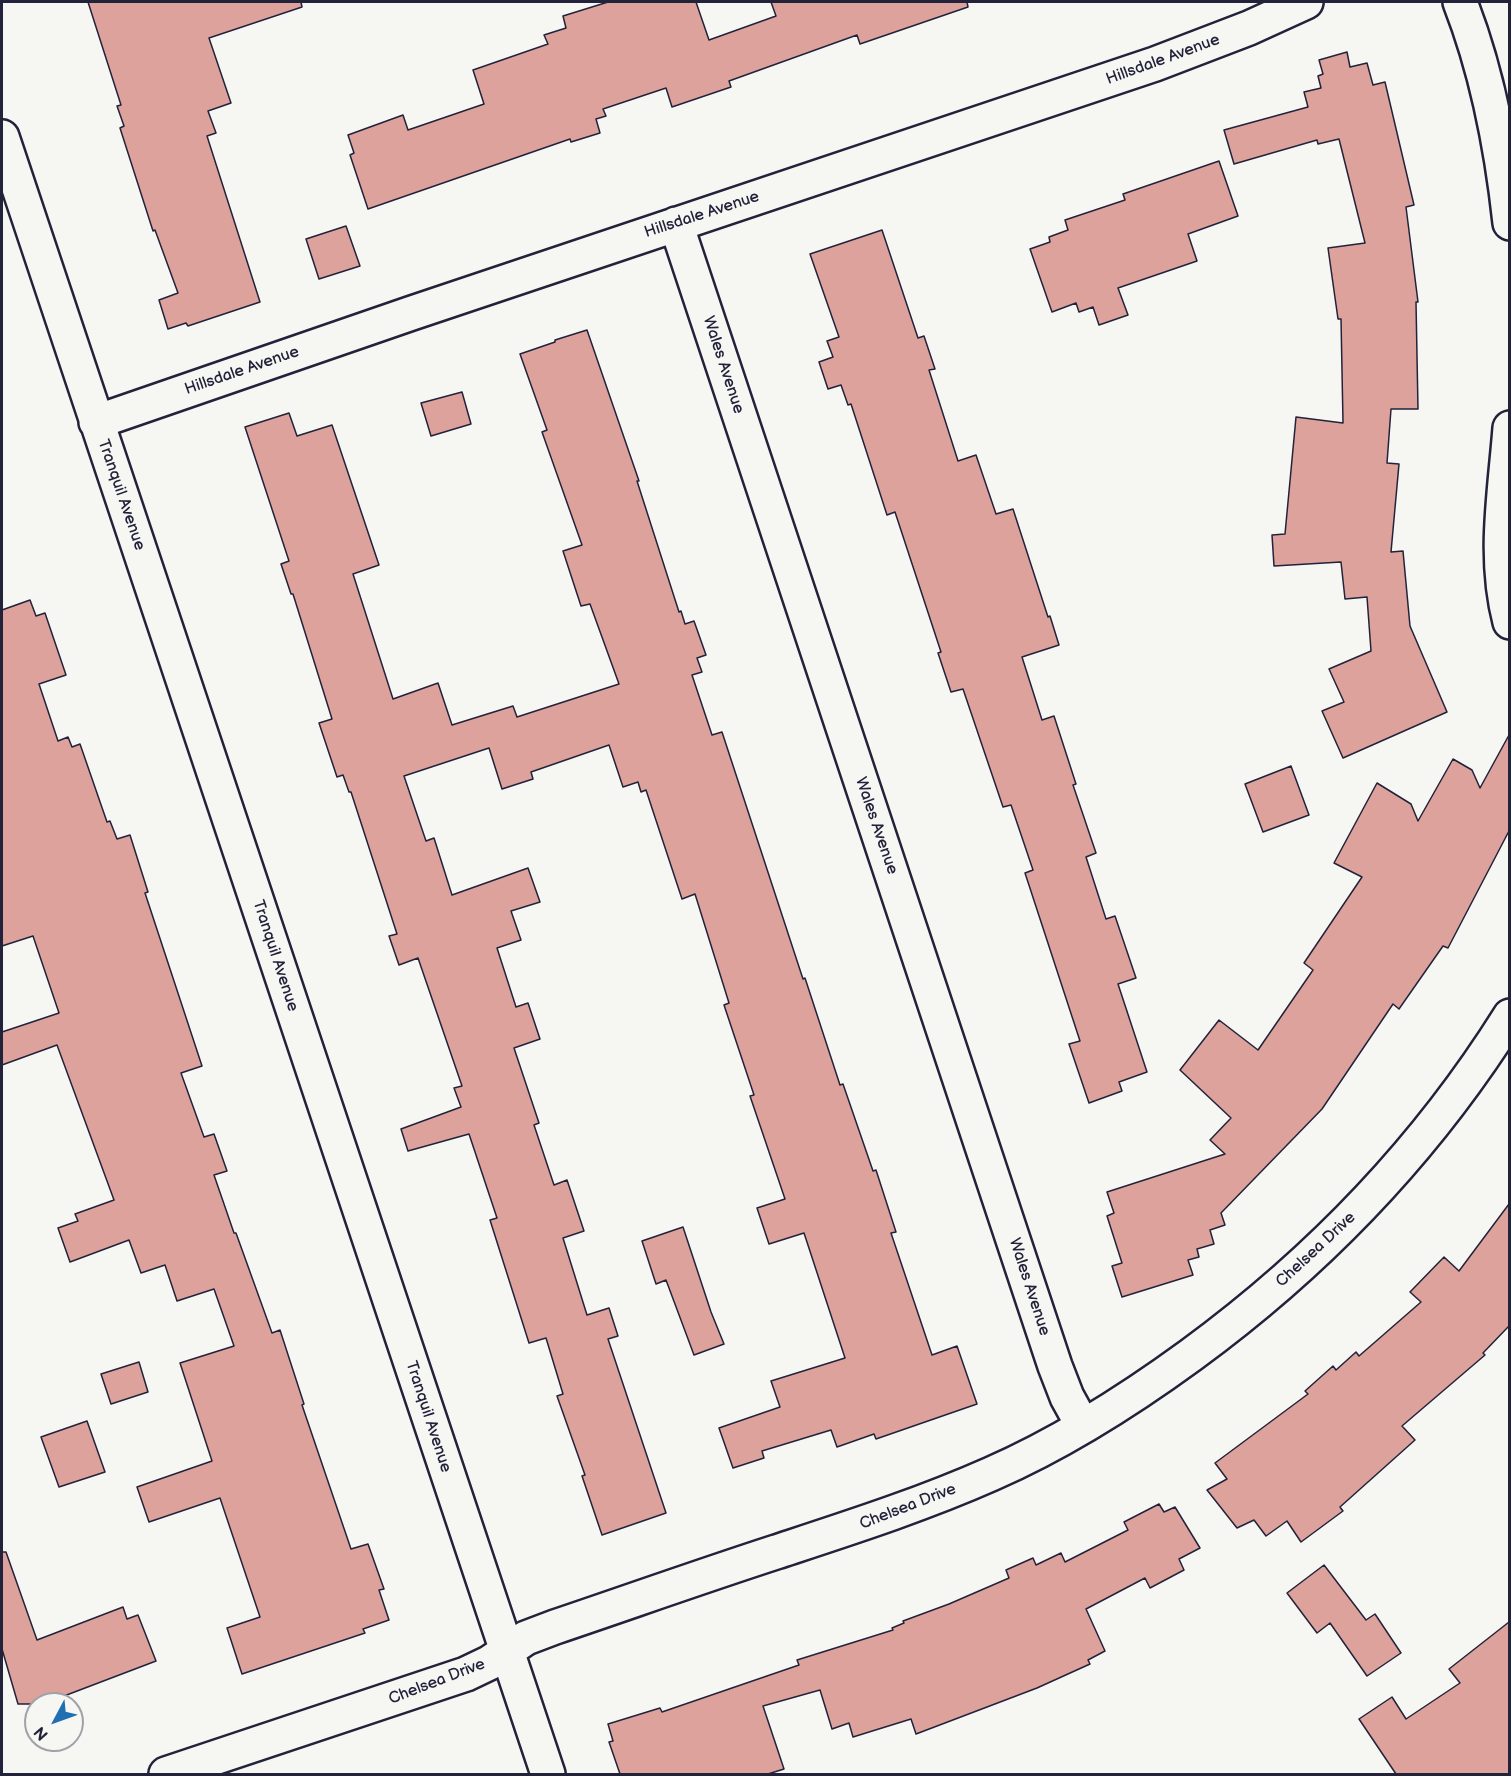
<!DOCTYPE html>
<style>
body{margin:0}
#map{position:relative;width:1511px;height:1776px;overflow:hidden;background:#f6f6f2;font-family:"Balsamiq Sans",sans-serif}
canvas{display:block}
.frame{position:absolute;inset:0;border:3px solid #22223b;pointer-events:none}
.north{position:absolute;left:24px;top:1692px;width:60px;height:60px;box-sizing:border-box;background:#f6f6f2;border:2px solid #a1a1a9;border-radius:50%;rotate:229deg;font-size:16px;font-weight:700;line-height:24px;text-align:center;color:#22223b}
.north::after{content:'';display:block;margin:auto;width:21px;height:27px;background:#1f6fb2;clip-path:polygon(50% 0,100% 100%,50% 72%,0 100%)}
</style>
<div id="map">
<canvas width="1511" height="1776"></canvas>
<div class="frame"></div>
<div class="north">N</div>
</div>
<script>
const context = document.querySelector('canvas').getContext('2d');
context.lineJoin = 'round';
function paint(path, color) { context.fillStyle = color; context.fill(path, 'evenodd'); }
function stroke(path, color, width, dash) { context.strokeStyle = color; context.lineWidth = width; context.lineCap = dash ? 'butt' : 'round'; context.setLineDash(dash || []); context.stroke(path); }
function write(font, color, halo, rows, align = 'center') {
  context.font = font + ' "Balsamiq Sans",sans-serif'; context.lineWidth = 5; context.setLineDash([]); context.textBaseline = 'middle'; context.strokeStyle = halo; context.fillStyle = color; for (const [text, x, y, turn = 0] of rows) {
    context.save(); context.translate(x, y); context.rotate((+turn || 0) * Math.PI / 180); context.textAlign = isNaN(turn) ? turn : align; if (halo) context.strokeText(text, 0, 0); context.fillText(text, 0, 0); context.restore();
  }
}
const building = new Path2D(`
 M 88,2 L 301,2 L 302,7 L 209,38 L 231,103 L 208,111 L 216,133 L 207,136 L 260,302 L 188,326 L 186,323 L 168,329 L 159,300 L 178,293 L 155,230 L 153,231 L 120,128 L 124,126 L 117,106 L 121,105 Z
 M 608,2 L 696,2 L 709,40 L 776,16 L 771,2 L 967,2 L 968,7 L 860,44 L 857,35 L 729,81 L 731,87 L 672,107 L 666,88 L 603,109 L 606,116 L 596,119 L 600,133 L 571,142 L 570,139 L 368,209 L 350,155 L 354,153 L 348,135 L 403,115 L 408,130 L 484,104 L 473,70 L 548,44 L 544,35 L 566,28 L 563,16 Z
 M 1347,52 L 1350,67 L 1367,63 L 1373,85 L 1385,82 L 1414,205 L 1406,207 L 1418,302 L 1416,302 L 1418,409 L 1391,409 L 1387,463 L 1399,464 L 1391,552 L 1403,551 L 1410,626 L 1447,712 L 1343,758 L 1322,711 L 1344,702 L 1329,669 L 1371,651 L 1367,597 L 1345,599 L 1341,562 L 1274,566 L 1272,535 L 1285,534 L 1296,417 L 1343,423 L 1341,319 L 1338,319 L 1328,248 L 1365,243 L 1339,139 L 1318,144 L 1317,140 L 1234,164 L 1224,130 L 1308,107 L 1304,92 L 1321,88 L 1318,76 L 1323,74 L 1319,60 Z
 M 1219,161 L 1238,216 L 1188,234 L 1197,261 L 1118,288 L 1128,315 L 1099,325 L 1093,307 L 1079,312 L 1076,303 L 1052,312 L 1030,249 L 1050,242 L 1049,237 L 1068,230 L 1065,220 L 1125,200 L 1123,194 Z
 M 346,226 L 360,266 L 319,279 L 306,239 Z
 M 882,230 L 918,338 L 924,336 L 935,369 L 929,370 L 958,461 L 976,455 L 996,514 L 1013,509 L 1048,617 L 1050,616 L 1059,645 L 1022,657 L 1042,720 L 1054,716 L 1076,784 L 1073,785 L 1096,853 L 1086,857 L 1106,919 L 1115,916 L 1136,978 L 1118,984 L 1147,1072 L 1119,1082 L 1122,1091 L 1089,1103 L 1069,1044 L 1080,1041 L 1025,873 L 1033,870 L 1011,805 L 1003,807 L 963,689 L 951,692 L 938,653 L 941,652 L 895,512 L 887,515 L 851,404 L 848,405 L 841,385 L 828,389 L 819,362 L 833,357 L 827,341 L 839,337 L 810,254 Z
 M 587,330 L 639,481 L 637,481 L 679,612 L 681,611 L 685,624 L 694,621 L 706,655 L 697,658 L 702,672 L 692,675 L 712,735 L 722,732 L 803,979 L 805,978 L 840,1085 L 843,1084 L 873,1171 L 876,1170 L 896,1232 L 891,1233 L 932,1355 L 957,1346 L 977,1404 L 876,1439 L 874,1434 L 837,1447 L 831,1430 L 762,1451 L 764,1458 L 733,1468 L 719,1428 L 780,1407 L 771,1381 L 845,1358 L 804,1233 L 769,1244 L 757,1208 L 785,1199 L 750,1096 L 754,1095 L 724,1005 L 729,1003 L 695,894 L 682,899 L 646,790 L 641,792 L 638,782 L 623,787 L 609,745 L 531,772 L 533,779 L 502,789 L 489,748 L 404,776 L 426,841 L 434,838 L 452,895 L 528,868 L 540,902 L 511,911 L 521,940 L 497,948 L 516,1007 L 528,1003 L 540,1039 L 514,1048 L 539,1123 L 534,1125 L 554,1185 L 567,1180 L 584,1231 L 563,1238 L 587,1315 L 609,1308 L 618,1336 L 608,1339 L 666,1513 L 602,1535 L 582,1476 L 585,1475 L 557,1396 L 563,1394 L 546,1338 L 529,1343 L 490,1220 L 497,1218 L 469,1134 L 408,1151 L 401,1129 L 461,1107 L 454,1088 L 462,1086 L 418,958 L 399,965 L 389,936 L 397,934 L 351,792 L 349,792 L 343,775 L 337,777 L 319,723 L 332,719 L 293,594 L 291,594 L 281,564 L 289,561 L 245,427 L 289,413 L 297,436 L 332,425 L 379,565 L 353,574 L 393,699 L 438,683 L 452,725 L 513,706 L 517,717 L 619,684 L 590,604 L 581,606 L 563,551 L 582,545 L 542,432 L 547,430 L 520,354 L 555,342 L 555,340 Z
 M 462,392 L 471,424 L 431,436 L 421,403 Z
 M 30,600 L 36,616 L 45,613 L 66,675 L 39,684 L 58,741 L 68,737 L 72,747 L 80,744 L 107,822 L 110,821 L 117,839 L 130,835 L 148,892 L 145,893 L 202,1066 L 181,1073 L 204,1137 L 214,1134 L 227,1171 L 214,1175 L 234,1233 L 236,1233 L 272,1333 L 280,1330 L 304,1404 L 302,1405 L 351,1549 L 368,1544 L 384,1589 L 379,1590 L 389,1620 L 363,1629 L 365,1633 L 242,1674 L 227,1628 L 260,1617 L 220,1498 L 149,1522 L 137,1487 L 212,1461 L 180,1363 L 234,1346 L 214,1289 L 177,1301 L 165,1265 L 141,1273 L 129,1240 L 70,1262 L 58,1228 L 78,1221 L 75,1214 L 114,1200 L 57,1045 L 2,1065 L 2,1032 L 59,1013 L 33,936 L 2,946 L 2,610 Z
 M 1509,735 L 1509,831 L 1448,948 L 1443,946 L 1399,1009 L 1393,1004 L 1322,1109 L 1221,1213 L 1225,1225 L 1210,1230 L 1214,1244 L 1197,1249 L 1199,1257 L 1188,1260 L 1193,1275 L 1122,1297 L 1112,1266 L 1122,1263 L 1107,1216 L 1114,1213 L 1107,1192 L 1225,1154 L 1210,1140 L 1231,1118 L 1180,1070 L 1219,1020 L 1258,1050 L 1313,970 L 1304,963 L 1362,877 L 1334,863 L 1377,783 L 1411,804 L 1418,821 L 1453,759 L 1472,770 L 1480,788 Z
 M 1291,766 L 1309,815 L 1263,832 L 1245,784 Z
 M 1509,1204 L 1509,1326 L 1483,1353 L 1485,1355 L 1402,1426 L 1415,1440 L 1340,1507 L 1343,1511 L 1301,1542 L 1287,1521 L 1266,1536 L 1254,1520 L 1237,1528 L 1207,1490 L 1227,1479 L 1215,1463 L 1308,1394 L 1305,1391 L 1333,1366 L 1336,1370 L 1356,1352 L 1359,1356 L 1421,1302 L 1410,1292 L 1444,1257 L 1459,1271 Z
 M 683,1227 L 711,1312 L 724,1344 L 694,1355 L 666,1280 L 656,1284 L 642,1241 Z
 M 139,1362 L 148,1392 L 111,1404 L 101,1374 Z
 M 87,1421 L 105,1472 L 59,1487 L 41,1437 Z
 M 1159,1504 L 1164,1512 L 1175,1507 L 1200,1548 L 1179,1559 L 1184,1570 L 1150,1588 L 1145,1578 L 1086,1609 L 1105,1651 L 1088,1660 L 1090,1664 L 1037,1688 L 916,1734 L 911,1719 L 853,1737 L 849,1723 L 832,1729 L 820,1690 L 763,1706 L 784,1769 L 768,1774 L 620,1774 L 609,1742 L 613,1741 L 608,1724 L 660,1708 L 662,1712 L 799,1665 L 797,1660 L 893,1630 L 892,1628 L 904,1623 L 903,1621 L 949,1604 L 1009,1578 L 1006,1570 L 1033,1558 L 1036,1565 L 1061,1553 L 1065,1562 L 1128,1530 L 1124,1522 Z
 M 2,1552 L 6,1552 L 37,1640 L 123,1607 L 127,1619 L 138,1615 L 156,1661 L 43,1704 L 18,1704 L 2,1649 Z
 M 1324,1565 L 1366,1620 L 1375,1614 L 1401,1653 L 1367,1676 L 1330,1623 L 1317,1633 L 1287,1593 Z
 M 1509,1622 L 1509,1774 L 1396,1774 L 1359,1719 L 1392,1697 L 1406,1719 L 1460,1683 L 1449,1669 Z`);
paint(building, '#dca29b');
stroke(building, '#22223b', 1.5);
const minor = new Path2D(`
 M 1460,2 C 1487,71 1502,149 1510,223
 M 2,137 L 548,1774
 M 676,224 L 1055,1366 L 1067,1397 L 1083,1426
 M 96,422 L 412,313 L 1155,64 L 1249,28 L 1306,2
 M 1510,428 C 1505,493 1493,557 1510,622
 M 166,1774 L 466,1674 L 489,1663 L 526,1638 L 555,1627 C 629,1602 702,1576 776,1552 C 849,1528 921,1505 991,1474 C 1062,1443 1128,1401 1191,1355 C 1318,1262 1426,1150 1510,1016`);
stroke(minor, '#22223b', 38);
stroke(minor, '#f6f6f2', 33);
write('16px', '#22223b', '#f6f6f2', [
 ["Hillsdale Avenue",1163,60,-20],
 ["Hillsdale Avenue",702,215,-18],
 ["Wales Avenue",723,365,72],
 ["Hillsdale Avenue",242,371,-19],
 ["Tranquil Avenue",121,495,71],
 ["Wales Avenue",876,826,71],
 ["Tranquil Avenue",275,956,72],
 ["Chelsea Drive",1316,1250,-43],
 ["Wales Avenue",1029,1287,72],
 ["Tranquil Avenue",428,1417,72],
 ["Chelsea Drive",908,1507,-21],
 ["Chelsea Drive",437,1682,-21]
]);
</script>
